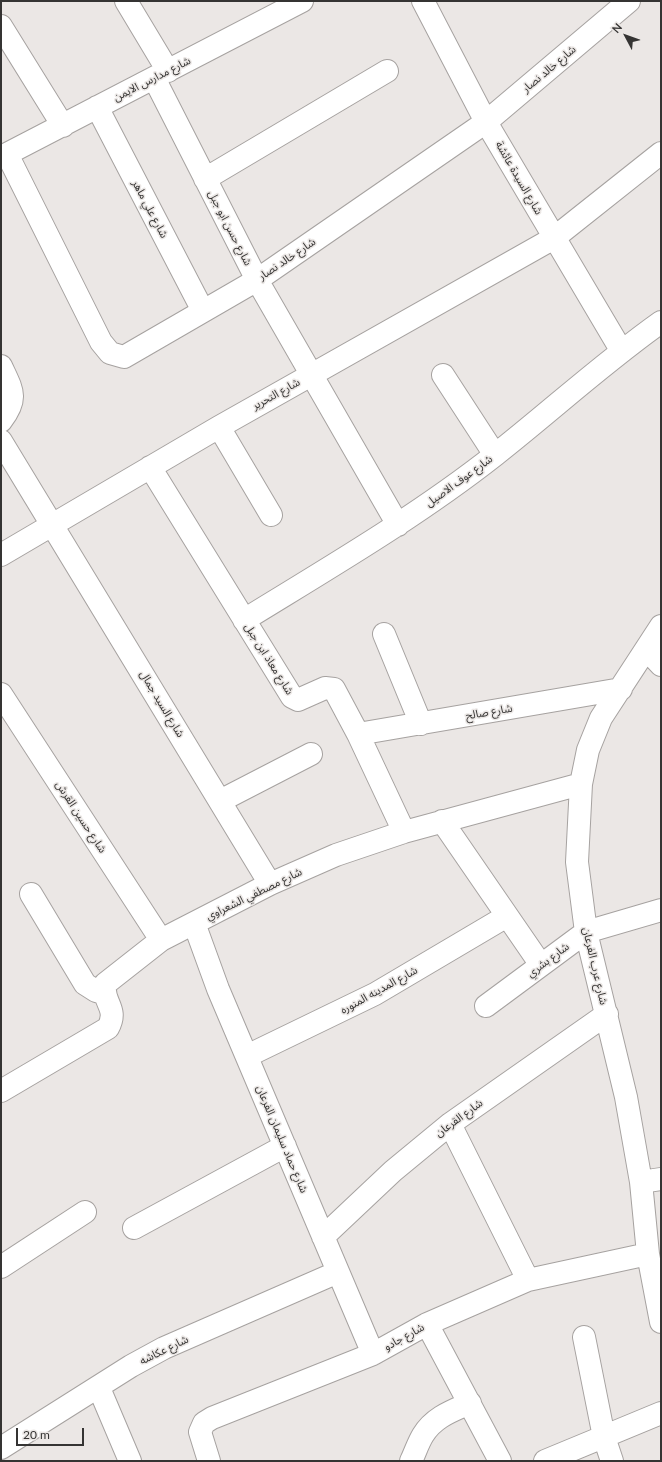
<!DOCTYPE html>
<meta charset="utf-8">
<style>
body{margin:0}
#map{position:relative;width:662px;height:1462px;overflow:hidden;background:#ebe7e5;font-family:Lato,sans-serif}
canvas{display:block}
.frame{position:absolute;inset:0;border:2px solid #353433;pointer-events:none}
.north{position:absolute;left:606px;top:16px;width:40px;height:40px;-webkit-text-stroke:3px #ebe7e5;paint-order:stroke;rotate:311deg;font-size:11px;font-weight:700;line-height:16px;text-align:center;color:#353433}
.north::after{content:'';display:block;margin:auto;width:14px;height:18px;background:#353433;clip-path:polygon(50% 0,100% 100%,50% 72%,0 100%)}
.scale{position:absolute;left:16px;top:1428px;width:68px;height:18px;box-sizing:border-box;border:2px solid #353433;border-top:0;padding-left:5px;font-size:12px;line-height:14px;white-space:nowrap;color:#353433;-webkit-text-stroke:3px #ebe7e5;paint-order:stroke}
</style>
<div id="map">
<canvas width="662" height="1462"></canvas>
<div class="frame"></div>
<div class="north">N</div>
<div class="scale">20 m</div>
</div>
<script>
const context = document.querySelector('canvas').getContext('2d');
context.lineJoin = 'round';
function stroke(path, color, width, dash) { context.strokeStyle = color; context.lineWidth = width; context.lineCap = dash ? 'butt' : 'round'; context.setLineDash(dash || []); context.stroke(path); }
function write(font, color, halo, rows, align = 'center') {
  context.font = font + ' Lato,"Noto Sans Arabic",sans-serif'; context.lineWidth = 3; context.setLineDash([]); context.textBaseline = 'middle'; context.strokeStyle = halo; context.fillStyle = color; for (const [text, x, y, turn = 0] of rows) {
    context.save(); context.translate(x, y); context.rotate((+turn || 0) * Math.PI / 180); context.textAlign = isNaN(turn) ? turn : align; if (halo) context.strokeText(text, 0, 0); context.fillText(text, 0, 0); context.restore();
  }
}
const minor = new Path2D(`
 M 126,1 L 168,71
 M 423,1 L 486,122 L 621,350
 M 1,26 L 63,126
 M 154,78 L 257,280 L 398,525
 M 97,107 L 203,311
 M 7,154 L 101,342 L 110,353 L 124,357 L 257,280 L 486,122 L 629,1
 M 1,157 L 302,1
 M 205,179 L 387,71
 M 1,366 C 12,390 19,398 1,421
 M 443,375 L 495,455
 M 219,427 L 271,515
 M 1,441 L 270,884
 M 150,467 L 292,697 L 298,700 L 325,688 L 334,689 L 358,734 L 404,832
 M 1,555 L 219,427 L 554,238 L 661,153
 M 244,620 C 330,567 416,517 495,455 C 551,411 603,363 661,322
 M 661,626 L 601,718 L 588,750 L 581,784 L 577,862 L 586,932 L 626,1097 L 641,1182 L 648,1254 L 661,1322
 M 384,634 L 421,724
 M 646,649 L 661,665
 M 1,694 L 161,940
 M 358,734 L 621,689
 M 220,801 L 311,754
 M 442,821 L 541,965
 M 31,894 L 85,984 L 96,991 L 103,993
 M 194,923 L 218,989 L 373,1354
 M 486,1006 L 586,932 L 661,910
 M 247,1056 L 375,994 L 507,916
 M 1,1091 L 108,1028 C 119,1008 102,1003 105,984 L 161,940 L 270,884 L 336,855 L 404,832 L 581,784
 M 450,1124 L 528,1280
 M 641,1182 L 661,1179
 M 134,1228 L 285,1146
 M 323,1237 L 393,1171 L 450,1124 L 607,1014
 M 1,1267 L 85,1212
 M 427,1324 L 500,1461
 M 584,1337 L 604,1437 L 612,1461
 M 99,1388 L 130,1461
 M 1,1448 L 131,1366 L 164,1348 L 338,1272
 M 209,1461 L 200,1432 L 204,1423 L 212,1418 L 373,1354 L 427,1324 L 528,1280 L 648,1254
 M 411,1461 C 415,1453 418,1443 423,1435 C 434,1417 452,1411 470,1403
 M 545,1461 L 661,1413`);
stroke(minor, '#a6a2a0', 24);
stroke(minor, '#fff', 22);
write('11px', '#353433', '#ebe7e5', [
 ["شارع خالد نصار",549,69,-40],
 ["شارع مدارس الايمن",152,79,-27],
 ["شارع السيدة عائشة",519,178,60],
 ["شارع علي ماهر",150,209,62],
 ["شارع حسن ابو جبل",230,228,63],
 ["شارع خالد نصار",287,259,-34],
 ["شارع التحرير",276,394,-29],
 ["شارع عوف الاصيل",459,481,-36],
 ["شارع معاذ ابن جبل",269,659,58],
 ["شارع السيد جمال",162,704,59],
 ["شارع صالح",489,712,-10],
 ["شارع حسين القرش",81,817,57],
 ["شارع مصطفي الشعراوي",254,894,-26],
 ["شارع بشري",548,960,-37],
 ["شارع عرب الفرعان",595,966,77],
 ["شارع المدينه المنوره",379,990,-29],
 ["شارع القرعان",459,1118,-36],
 ["شارع حماد سليمان الفرعان",282,1139,67],
 ["شارع جادو",404,1337,-29],
 ["شارع عكاشه",164,1350,-26]
]);
</script>
